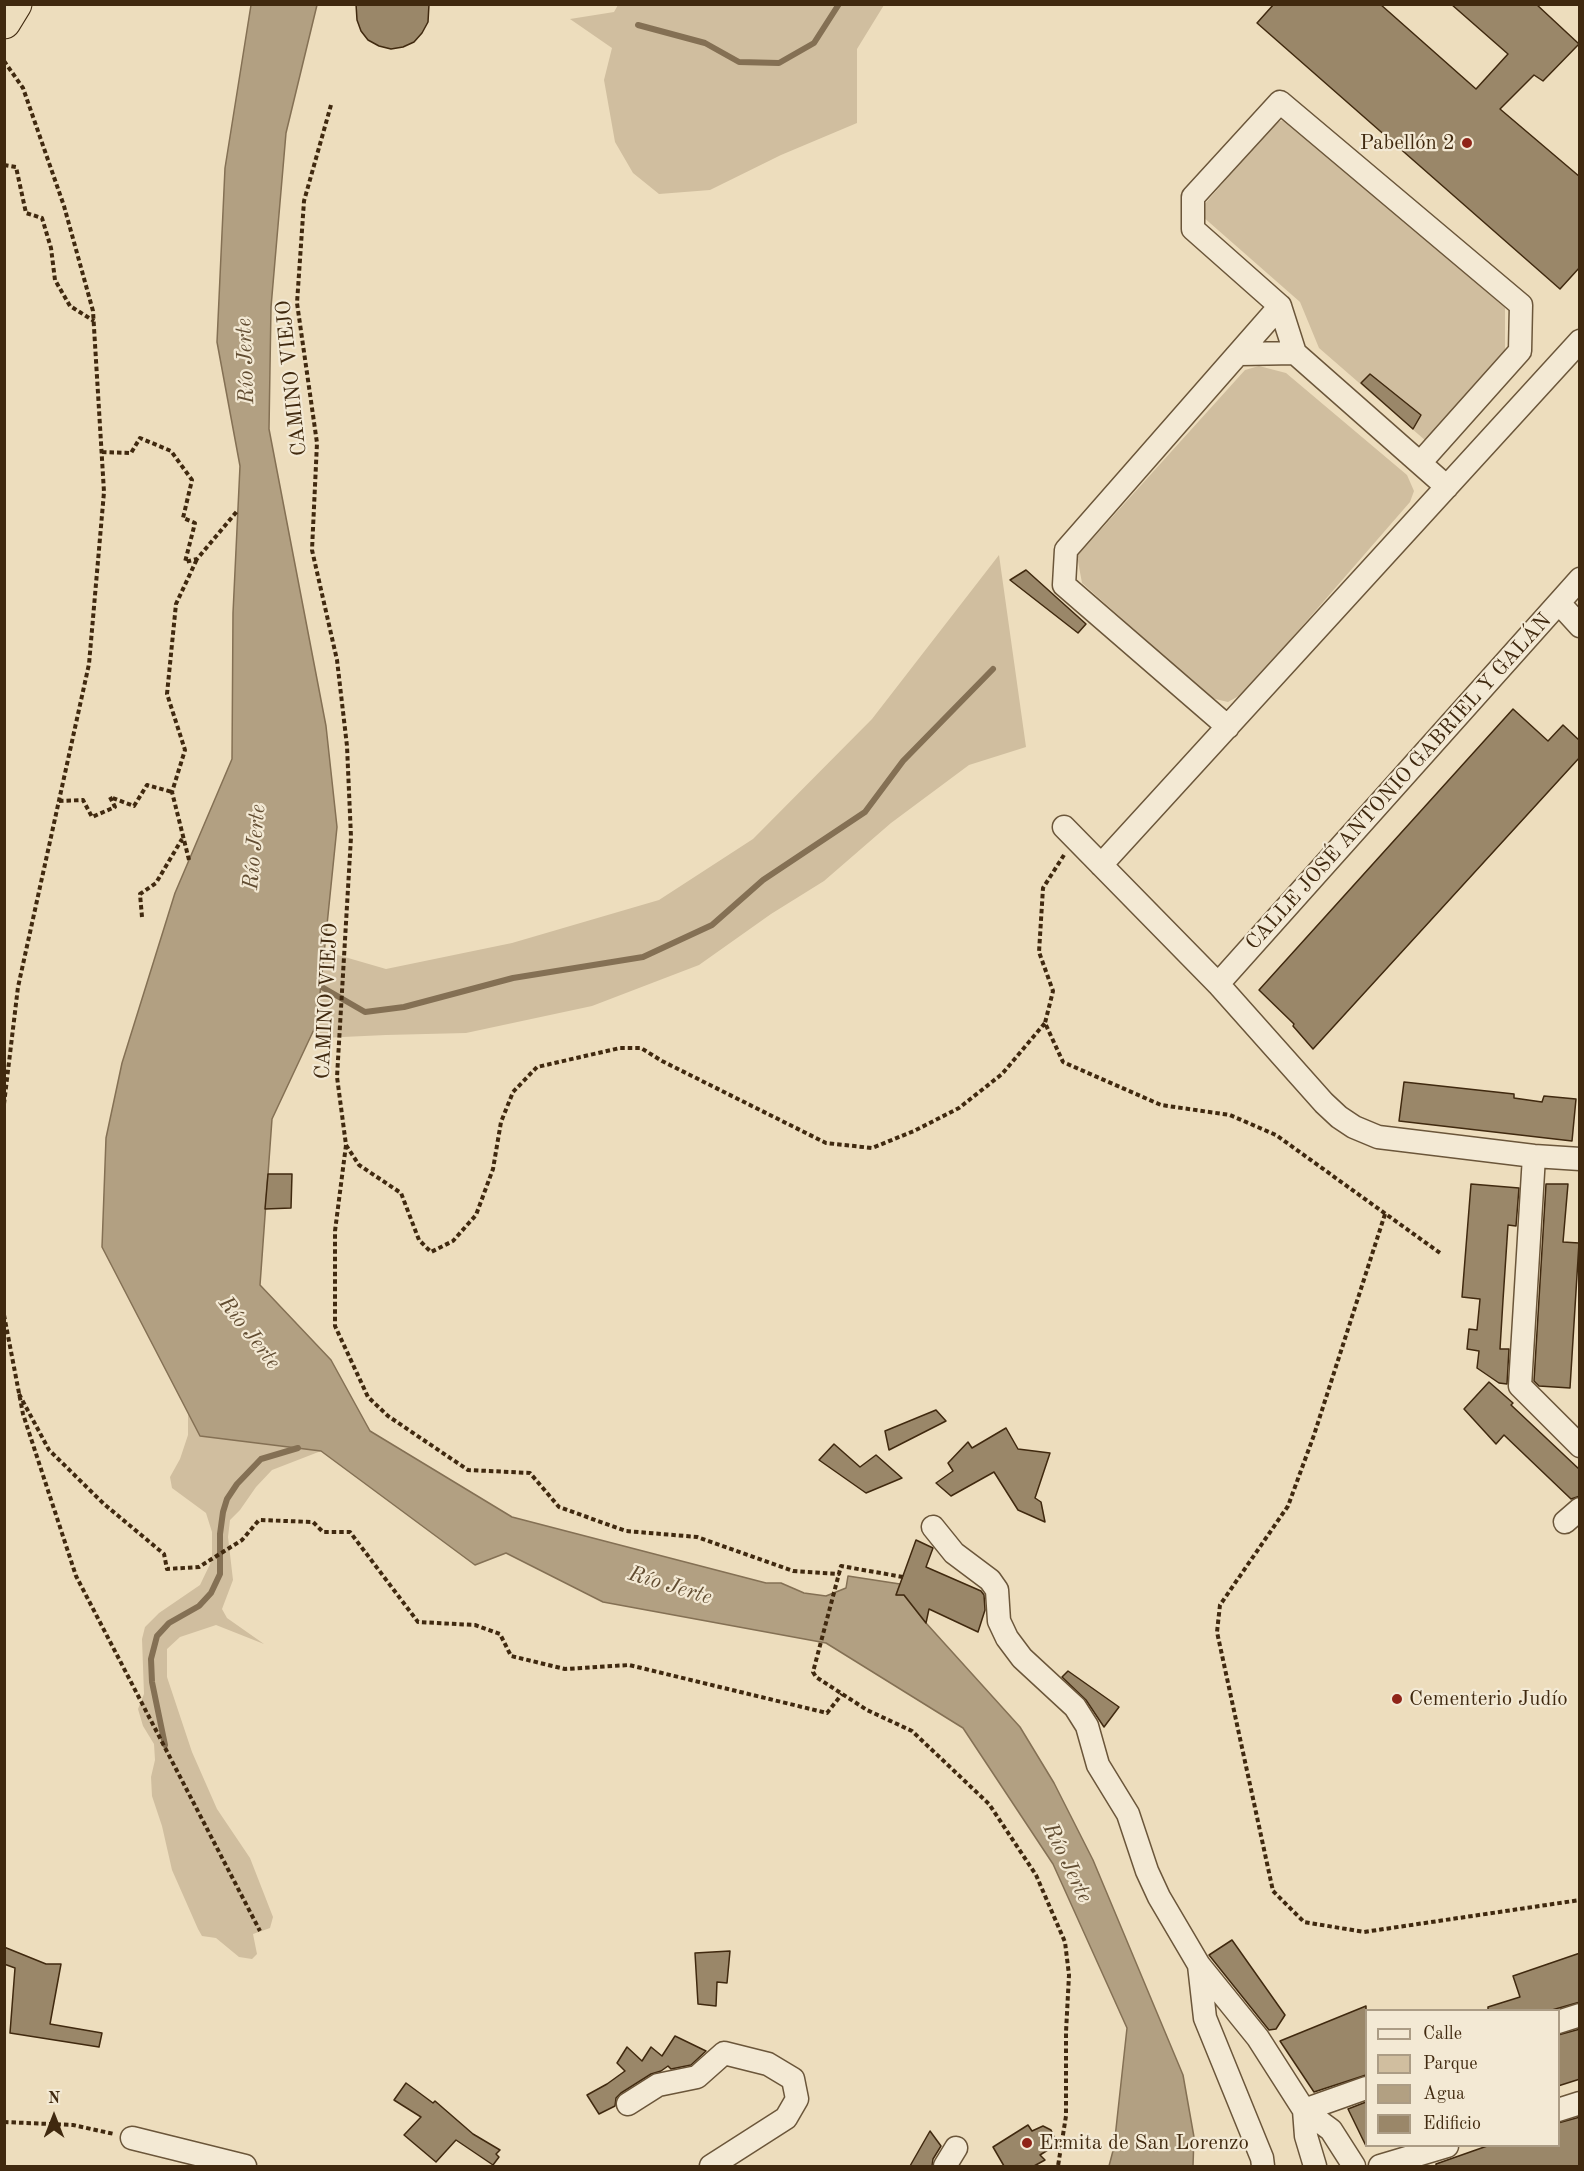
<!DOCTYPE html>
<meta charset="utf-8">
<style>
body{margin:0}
#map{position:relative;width:1584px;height:2171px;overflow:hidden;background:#edddbd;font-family:"Old Standard TT",serif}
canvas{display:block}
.frame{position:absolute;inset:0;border:6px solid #40290f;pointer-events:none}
.legend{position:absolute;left:1365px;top:2009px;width:195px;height:138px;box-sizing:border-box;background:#f3e9d4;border:2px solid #ab9c85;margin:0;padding:8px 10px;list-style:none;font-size:18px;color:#40290f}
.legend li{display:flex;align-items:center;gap:12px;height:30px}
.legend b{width:30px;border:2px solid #ab9c85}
.north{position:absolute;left:24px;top:2087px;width:60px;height:60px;-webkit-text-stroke:4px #f3e9d4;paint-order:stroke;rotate:0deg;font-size:16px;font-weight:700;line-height:24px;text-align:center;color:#40290f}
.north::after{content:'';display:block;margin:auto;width:21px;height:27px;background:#40290f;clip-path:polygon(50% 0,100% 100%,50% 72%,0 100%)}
</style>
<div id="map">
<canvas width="1584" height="2171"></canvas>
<div class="frame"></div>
<ul class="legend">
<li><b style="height:8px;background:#f3e9d4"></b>Calle</li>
<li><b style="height:16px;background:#d0be9f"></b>Parque</li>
<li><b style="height:16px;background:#b2a082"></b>Agua</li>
<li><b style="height:16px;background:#9a8769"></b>Edificio</li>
</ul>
<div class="north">N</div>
</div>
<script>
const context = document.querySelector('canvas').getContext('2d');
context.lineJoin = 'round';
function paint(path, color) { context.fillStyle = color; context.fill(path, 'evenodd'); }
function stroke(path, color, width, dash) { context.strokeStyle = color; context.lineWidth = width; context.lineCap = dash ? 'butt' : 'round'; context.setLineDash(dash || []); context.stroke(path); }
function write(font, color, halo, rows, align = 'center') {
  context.font = font + ' "Old Standard TT",serif'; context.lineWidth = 4.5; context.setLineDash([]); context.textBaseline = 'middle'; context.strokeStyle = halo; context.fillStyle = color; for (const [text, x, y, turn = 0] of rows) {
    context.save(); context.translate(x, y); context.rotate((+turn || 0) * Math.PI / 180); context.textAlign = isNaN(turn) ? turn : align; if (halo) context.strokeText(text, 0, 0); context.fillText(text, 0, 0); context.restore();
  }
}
paint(new Path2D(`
 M 618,5 L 884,5 L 857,49 L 857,123 L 781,155 L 710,190 L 659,194 L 633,173 L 615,142 L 604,80 L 612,48 L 570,19 L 614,12 Z
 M 1286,119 L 1505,308 L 1505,350 L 1426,441 L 1319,348 L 1300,302 L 1202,216 L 1203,206 L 1275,123 Z
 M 1259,366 L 1286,373 L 1407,475 L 1414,491 L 1410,502 L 1244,693 L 1228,702 L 1211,698 L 1082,583 L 1077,556 L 1245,370 Z
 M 999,555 L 1026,747 L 969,765 L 891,823 L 824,881 L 771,914 L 699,965 L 592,1006 L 466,1033 L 386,1035 L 321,1038 L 317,1023 L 324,951 L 386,969 L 512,943 L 659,900 L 753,839 L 872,719 Z
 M 188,1413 L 200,1436 L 321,1451 L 272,1470 L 256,1487 L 240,1510 L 230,1520 L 228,1537 L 233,1580 L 222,1609 L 227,1618 L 264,1644 L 216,1625 L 180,1637 L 167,1649 L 167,1677 L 192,1752 L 217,1809 L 250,1858 L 273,1917 L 270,1928 L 253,1934 L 257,1954 L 252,1959 L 239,1957 L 216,1938 L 202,1936 L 198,1929 L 172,1870 L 162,1826 L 152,1796 L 151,1777 L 155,1760 L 154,1744 L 143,1726 L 138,1709 L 144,1694 L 142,1639 L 145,1627 L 159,1613 L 200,1585 L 212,1560 L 212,1532 L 206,1513 L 172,1488 L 170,1477 L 180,1459 L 188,1435 Z`), '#d0be9f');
const water = new Path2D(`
 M 251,5 L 317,5 L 286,133 L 271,307 L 269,429 L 326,726 L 337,827 L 317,1023 L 272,1119 L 260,1285 L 331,1360 L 370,1431 L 512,1517 L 766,1583 L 781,1583 L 804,1593 L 826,1596 L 846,1588 L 848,1576 L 900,1584 L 896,1595 L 904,1595 L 926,1623 L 1020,1727 L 1054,1783 L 1093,1860 L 1183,2075 L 1194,2137 L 1193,2166 L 1109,2166 L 1114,2147 L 1127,2028 L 1053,1864 L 963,1728 L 826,1643 L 603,1602 L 506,1553 L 475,1565 L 321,1451 L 200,1436 L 102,1247 L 106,1138 L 122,1063 L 175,893 L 232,759 L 233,613 L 240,466 L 217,342 L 225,168 Z`);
paint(water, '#b2a082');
stroke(water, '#847054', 1.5);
stroke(new Path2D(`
 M 638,25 L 705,43 L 739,62 L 779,63 L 814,43 L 839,4
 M 320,986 L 365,1012 L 404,1007 L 513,978 L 643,957 L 712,925 L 763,880 L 865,812 L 903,761 L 993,669
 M 165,1745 L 152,1682 L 151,1659 L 157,1636 L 169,1623 L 199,1606 L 211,1593 L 220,1574 L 220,1534 L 223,1512 L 227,1499 L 237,1484 L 261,1459 L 298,1448`), '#847054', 6);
const building = new Path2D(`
 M 356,4 L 429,4 L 428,22 L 422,33 L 414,42 L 403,47 L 391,49 L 379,46 L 368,40 L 361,31 L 357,20 Z
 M 1274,4 L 1380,4 L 1476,89 L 1508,54 L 1451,4 L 1536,4 L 1579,44 L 1543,81 L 1534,75 L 1500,109 L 1580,177 L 1580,267 L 1560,289 L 1257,23 Z
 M 1370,374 L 1421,415 L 1413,429 L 1361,383 Z
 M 1026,570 L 1086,624 L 1078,633 L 1010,580 Z
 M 1513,709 L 1548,741 L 1563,725 L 1580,741 L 1580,757 L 1313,1049 L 1293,1026 L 1294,1024 L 1259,990 Z
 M 1404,1082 L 1514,1094 L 1514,1098 L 1542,1102 L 1544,1096 L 1576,1099 L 1572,1141 L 1399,1121 Z
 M 268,1174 L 292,1174 L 291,1208 L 265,1209 Z
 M 1471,1184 L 1519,1188 L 1516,1226 L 1508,1225 L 1503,1300 L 1500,1349 L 1509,1349 L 1507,1384 L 1499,1383 L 1477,1368 L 1479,1351 L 1467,1349 L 1469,1329 L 1477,1330 L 1480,1299 L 1462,1297 Z
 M 1546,1184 L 1568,1184 L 1563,1242 L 1579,1243 L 1570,1388 L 1539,1386 L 1534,1381 Z
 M 1489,1382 L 1513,1403 L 1511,1405 L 1580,1470 L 1580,1496 L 1571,1499 L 1504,1435 L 1496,1444 L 1464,1409 Z
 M 936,1410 L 946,1421 L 889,1450 L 885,1431 Z
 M 1006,1428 L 1018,1449 L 1050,1453 L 1035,1498 L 1041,1502 L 1045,1522 L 1018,1510 L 994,1472 L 951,1496 L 936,1483 L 953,1471 L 948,1463 L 968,1442 L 972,1448 Z
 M 834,1444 L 860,1467 L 876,1455 L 902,1478 L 866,1493 L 819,1460 Z
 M 916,1540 L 933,1548 L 926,1567 L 981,1591 L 984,1595 L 985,1610 L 978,1632 L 929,1609 L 926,1623 L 904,1595 L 896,1595 Z
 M 1068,1671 L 1119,1707 L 1104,1727 L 1086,1700 L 1062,1677 Z
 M 1232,1940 L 1285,2015 L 1276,2029 L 1269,2030 L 1209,1955 Z
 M 4,1947 L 46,1964 L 61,1964 L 50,2024 L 102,2033 L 99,2047 L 10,2033 L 15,1968 L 4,1964 Z
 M 730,1951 L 727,1983 L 717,1982 L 716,2006 L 698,2004 L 695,1953 Z
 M 1580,1953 L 1580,2002 L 1552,2010 L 1488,2010 L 1488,2007 L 1520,1997 L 1513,1976 Z
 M 1366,2006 L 1366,2075 L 1314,2092 L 1280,2041 Z
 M 1580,2029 L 1580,2079 L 1558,2086 L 1558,2035 Z
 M 675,2036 L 706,2051 L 691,2065 L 671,2069 L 668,2066 L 661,2071 L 651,2074 L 621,2093 L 616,2098 L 615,2106 L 599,2114 L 587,2095 L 607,2084 L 625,2071 L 617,2063 L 627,2047 L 642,2061 L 651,2047 L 662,2056 Z
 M 406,2083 L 433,2103 L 435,2101 L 473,2134 L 500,2150 L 496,2154 L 499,2157 L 493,2165 L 456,2140 L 436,2162 L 404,2135 L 421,2117 L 394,2100 Z
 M 1366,2102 L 1366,2146 L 1348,2109 Z
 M 1580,2117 L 1580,2166 L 1436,2166 L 1436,2164 L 1490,2145 L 1558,2145 L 1558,2123 Z
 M 1028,2125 L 1032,2131 L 1043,2126 L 1051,2130 L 1055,2139 L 1051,2148 L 1040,2155 L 1045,2160 L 1034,2166 L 1004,2166 L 993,2147 Z
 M 930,2131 L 941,2146 L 933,2159 L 932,2166 L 910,2166 Z`);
paint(building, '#9a8769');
stroke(building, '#40290f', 1.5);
const minor = new Path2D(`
 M 1240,354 L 1295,353
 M 1420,463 L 1520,351 L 1521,305 L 1280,102 L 1193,197 L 1193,229 L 1280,306 L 1295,353 L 1447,487
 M 1559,603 L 1580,626
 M 1228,727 L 1064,585 L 1066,550 L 1280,306
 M 1064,827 L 1218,984 L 1324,1103 L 1339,1117 L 1354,1127 L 1378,1137 L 1534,1156 L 1580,1159
 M 1101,865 L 1580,341
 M 1218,984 L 1580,579
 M 1534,1156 L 1520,1386 L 1580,1446
 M 1565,1522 L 1580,1509
 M 933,1527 L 954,1553 L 990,1580 L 997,1590 L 999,1621 L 1007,1638 L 1022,1658 L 1075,1707 L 1087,1726 L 1098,1765 L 1128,1814 L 1147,1871 L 1159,1897 L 1199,1965 L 1258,2038 L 1304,2110 L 1331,2130 L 1354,2166
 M 1199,1965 L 1205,2018 L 1262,2158 L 1263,2166
 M 1558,2022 L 1580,2015
 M 628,2104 L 658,2085 L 697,2077 L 724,2053 L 768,2064 L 793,2079 L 797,2099 L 786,2118 L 711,2166
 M 1304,2110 L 1366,2088
 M 1304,2110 L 1306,2136 L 1315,2166
 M 1558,2110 L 1580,2103
 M 132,2138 L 245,2166
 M 945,2166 L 956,2148
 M 1380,2166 L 1447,2146`);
const highway = new Path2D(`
 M 4,22 L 15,4`);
stroke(minor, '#6b563a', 25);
stroke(highway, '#40290f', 35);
stroke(new Path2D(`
 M 4,61 L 23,88 L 64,206 L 93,311 L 104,492 L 89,664 L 18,987 L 4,1104
 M 331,105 L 304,201 L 297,303 L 317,443 L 312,550 L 337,660 L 347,746 L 351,837 L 337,1077 L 346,1145 L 359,1165 L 401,1193 L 419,1240 L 431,1252 L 453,1241 L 476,1215 L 493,1169 L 501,1122 L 513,1092 L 537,1067 L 620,1048 L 641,1048 L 662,1061 L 826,1143 L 872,1148 L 914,1131 L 959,1108 L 1002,1074 L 1045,1023
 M 4,165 L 16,167 L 26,213 L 42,218 L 51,248 L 55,280 L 70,306 L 94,321
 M 102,452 L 131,453 L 140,438 L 171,451 L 192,480 L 183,518 L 195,523 L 185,562 L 197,559 L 238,510
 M 59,801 L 83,800 L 92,817 L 115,807 L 110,797 L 134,806 L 147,785 L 172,792
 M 1064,855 L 1043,888 L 1039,952 L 1053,991 L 1045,1023 L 1063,1062 L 1161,1105 L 1230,1115 L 1276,1135 L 1440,1253
 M 189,860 L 172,792 L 185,750 L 167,694 L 176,604 L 197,559
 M 142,917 L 140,894 L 156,883 L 182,839
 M 346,1145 L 335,1231 L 335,1326 L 368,1397 L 388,1416 L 468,1470 L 530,1473 L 559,1507 L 626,1531 L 697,1537 L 793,1571 L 840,1574
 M 1385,1214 L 1314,1435 L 1288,1506 L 1220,1605 L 1217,1632 L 1273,1891 L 1304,1922 L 1364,1932 L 1580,1900
 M 4,1315 L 23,1414 L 76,1576 L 260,1931
 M 19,1394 L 49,1450 L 104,1504 L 164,1554 L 167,1569 L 199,1567 L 242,1540 L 259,1520 L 313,1522 L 323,1532 L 350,1532 L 418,1622 L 475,1625 L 500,1634 L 511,1656 L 565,1669 L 629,1665 L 827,1713 L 842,1694
 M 903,1577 L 841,1566 L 813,1672 L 816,1677 L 867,1710 L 912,1731 L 989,1804 L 1036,1875 L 1065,1942 L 1069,1975 L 1066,2032 L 1066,2116 L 1058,2166
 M 4,2122 L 73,2125 L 114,2134`), '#40290f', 4, [4.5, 3]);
stroke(minor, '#f3e9d4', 22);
stroke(highway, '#edddbd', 33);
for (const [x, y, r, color] of [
 [1467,143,6,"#8f2418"],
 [1397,1699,6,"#8f2418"],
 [1027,2143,6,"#8f2418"]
]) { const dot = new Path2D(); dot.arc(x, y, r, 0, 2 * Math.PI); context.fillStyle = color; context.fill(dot); stroke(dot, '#f3e9d4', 2); }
write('21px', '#40290f', '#f3e9d4', [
 ["Pabellón 2",1455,143,"right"],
 ["Cementerio Judío",1409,1699],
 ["Ermita de San Lorenzo",1039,2143]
], 'left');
write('21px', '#40290f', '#f3e9d4', [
 ["CAMINO VIEJO",292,378,-96],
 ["CALLE JOSÉ ANTONIO GABRIEL Y GALÁN",1399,782,-48],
 ["CAMINO VIEJO",327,1001,-87]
]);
write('italic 22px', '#624d32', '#f3e9d4', [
 ["Río Jerte",246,361,-92],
 ["Río Jerte",255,847,-85],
 ["Río Jerte",249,1333,52],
 ["Río Jerte",670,1586,17],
 ["Río Jerte",1067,1863,64]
]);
</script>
